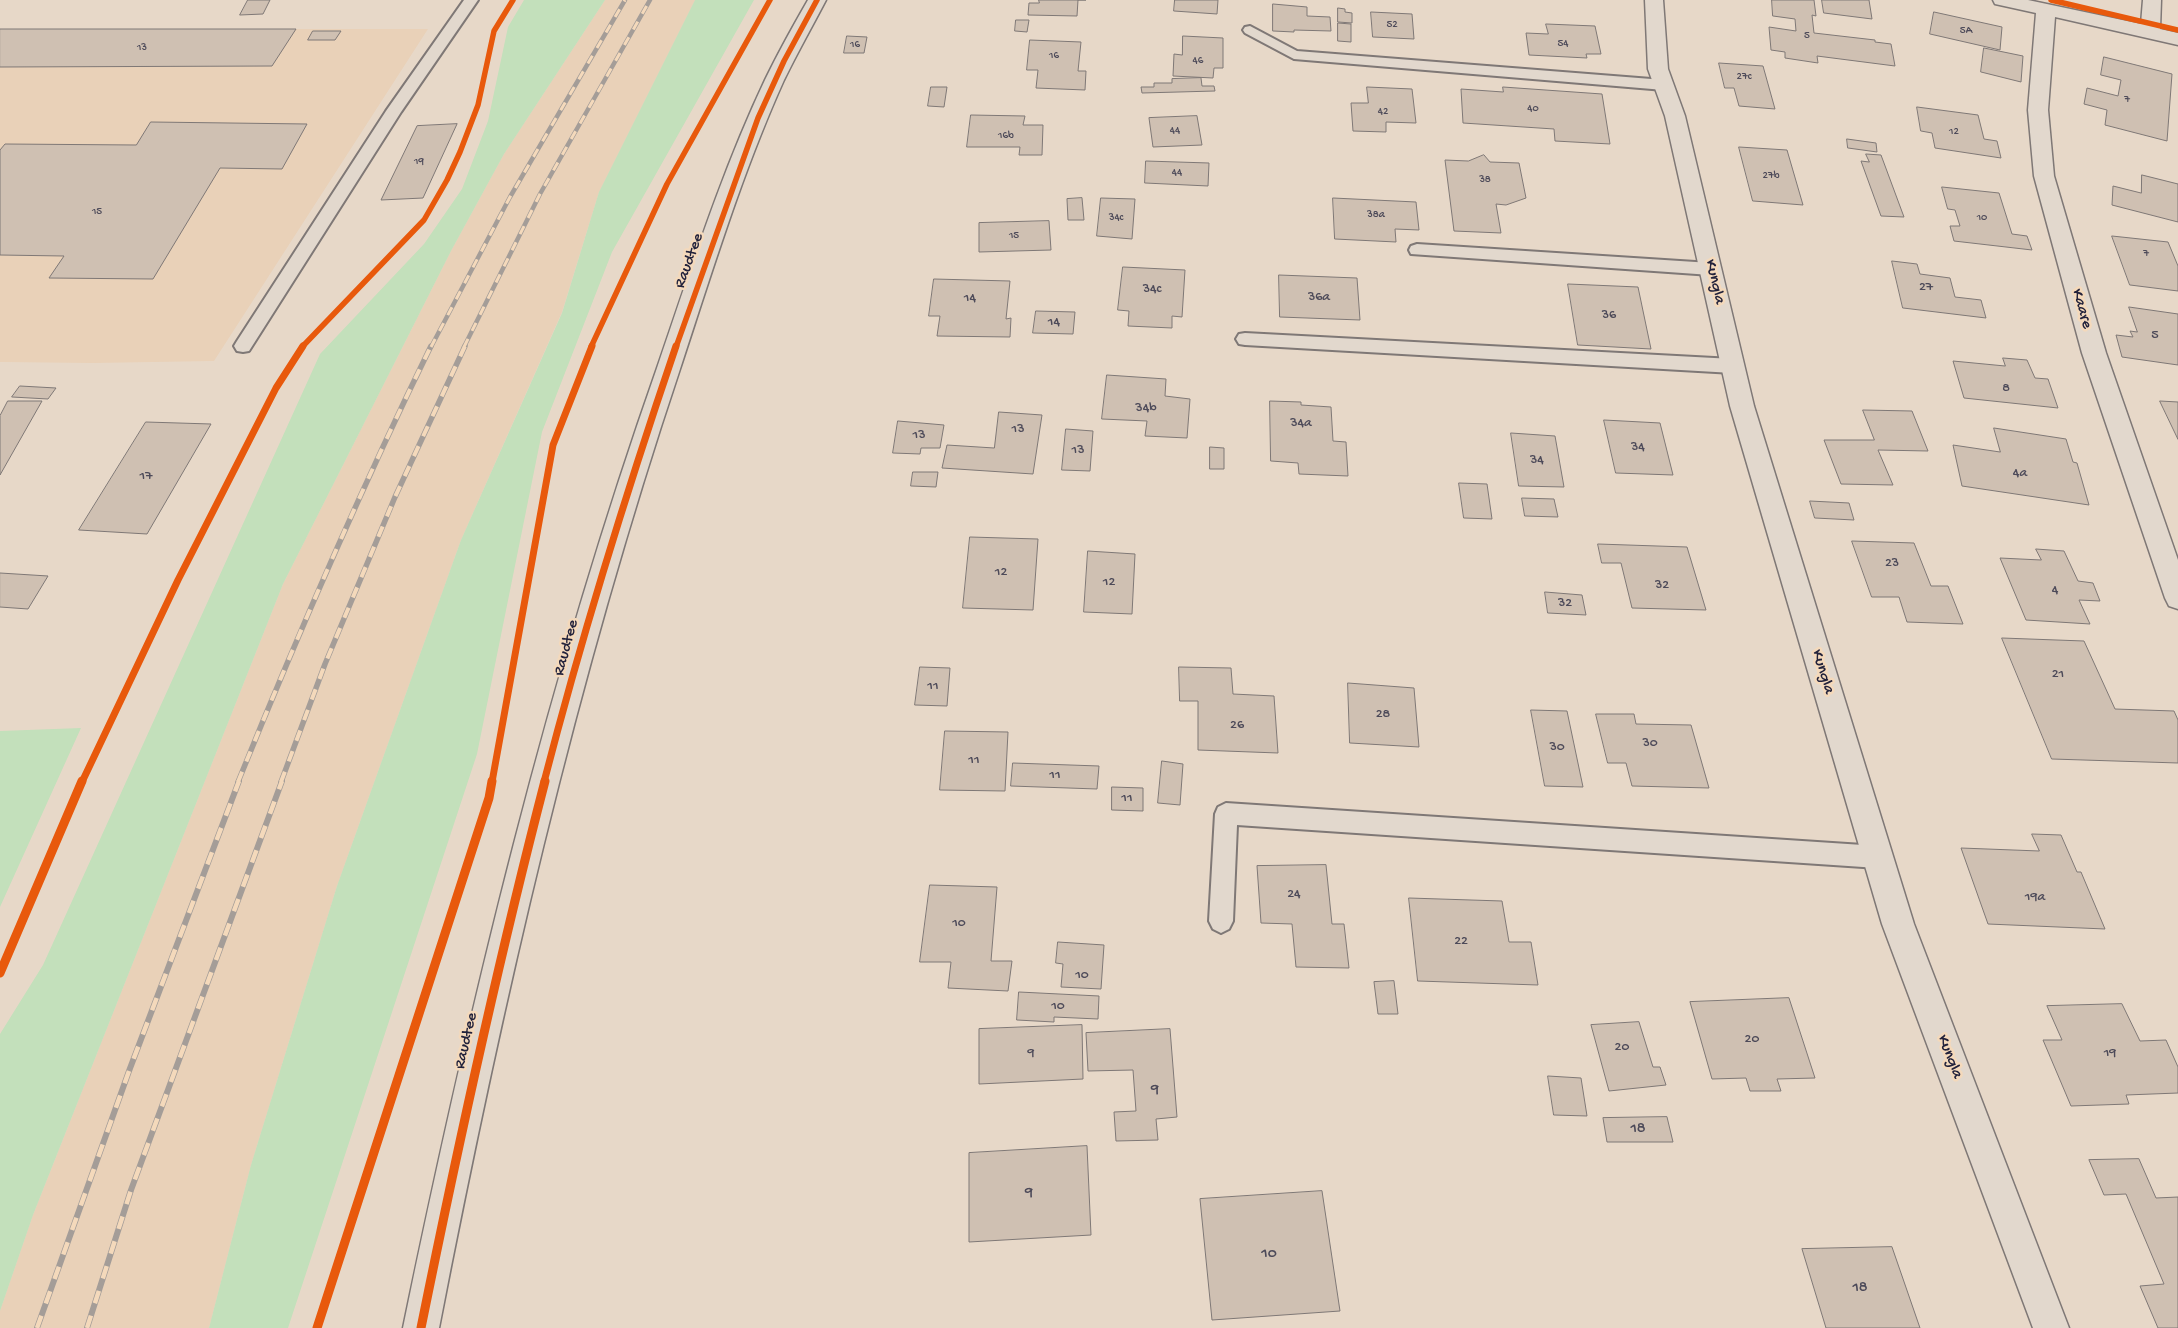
<!DOCTYPE html>
<style>
body{margin:0}
canvas{display:block;background:#e7d8c8}
</style>
<canvas width="2178" height="1328"></canvas>
<script>
const context = document.querySelector('canvas').getContext('2d');
context.lineJoin = 'round';
function paint(path, color) { context.fillStyle = color; context.fill(path, 'evenodd'); }
function stroke(path, color, width, dash) { context.strokeStyle = color; context.lineWidth = width; context.lineCap = dash ? 'butt' : 'round'; context.setLineDash(dash || []); context.stroke(path); }
function write(font, color, halo, rows, align = 'center') {
  context.font = font + ' "Gochi Hand",sans-serif'; context.lineWidth = 5; context.setLineDash([]); context.textBaseline = 'middle'; context.strokeStyle = halo; context.fillStyle = color; for (const [text, x, y, turn = 0] of rows) {
    context.save(); context.translate(x, y); context.rotate((+turn || 0) * Math.PI / 180); context.textAlign = isNaN(turn) ? turn : align; if (halo) context.strokeText(text, 0, 0); context.fillText(text, 0, 0); context.restore();
  }
}
paint(new Path2D(`
 M 605,0 L 695,0 L 599,192 L 562,312 L 461,540 L 337,886 L 251,1165 L 209,1328 L 0,1328 L 0,1311 L 33,1215 L 283,584 L 451,251 L 504,154 Z
 M 0,29 L 428,29 L 214,361 L 93,363 L 0,362 Z`), '#e9d1b8');
paint(new Path2D(`
 M 524,0 L 605,0 L 504,154 L 451,251 L 283,584 L 33,1215 L 0,1311 L 0,1034 L 43,965 L 320,354 L 424,244 L 462,189 L 488,121 L 508,27 Z
 M 695,0 L 754,0 L 612,252 L 542,432 L 477,754 L 288,1328 L 209,1328 L 251,1165 L 337,886 L 461,540 L 562,313 L 599,192 Z
 M 81,728 L 0,907 L 0,731 Z`), '#c3e0bb');
const building = new Path2D(`
 M 248,0 L 270,0 L 263,14 L 240,15 Z
 M 1039,0 L 1086,0 L 1078,0 L 1077,16 L 1028,15 L 1029,3 L 1039,3 Z
 M 1175,0 L 1218,0 L 1217,14 L 1174,11 Z
 M 1772,0 L 1814,0 L 1816,16 L 1812,15 L 1814,33 L 1875,40 L 1875,42 L 1891,44 L 1895,66 L 1817,56 L 1818,63 L 1785,58 L 1785,52 L 1771,50 L 1769,27 L 1796,31 L 1795,19 L 1773,16 Z
 M 1822,0 L 1869,0 L 1872,19 L 1824,13 Z
 M 1273,4 L 1307,7 L 1307,16 L 1330,17 L 1331,31 L 1294,30 L 1294,32 L 1273,31 Z
 M 1338,8 L 1345,9 L 1345,12 L 1352,13 L 1352,23 L 1338,22 Z
 M 1371,12 L 1412,14 L 1414,39 L 1373,37 Z
 M 1934,12 L 2002,27 L 2000,50 L 1930,34 Z
 M 1016,20 L 1029,20 L 1027,32 L 1015,31 Z
 M 1338,23 L 1351,24 L 1351,42 L 1338,41 Z
 M 1546,24 L 1595,26 L 1601,54 L 1586,54 L 1587,58 L 1529,55 L 1526,33 L 1548,34 Z
 M 0,29 L 296,29 L 272,66 L 0,67 Z
 M 313,31 L 341,31 L 335,40 L 308,40 Z
 M 847,36 L 867,37 L 864,53 L 844,53 Z
 M 1183,36 L 1223,38 L 1223,68 L 1214,68 L 1213,78 L 1173,76 L 1174,54 L 1182,55 Z
 M 1030,40 L 1081,42 L 1078,71 L 1086,71 L 1085,90 L 1036,88 L 1038,70 L 1027,70 Z
 M 1984,48 L 2023,56 L 2021,82 L 1981,72 Z
 M 2104,57 L 2172,74 L 2167,141 L 2105,125 L 2107,110 L 2084,104 L 2087,88 L 2118,96 L 2121,80 L 2101,75 Z
 M 1719,63 L 1763,66 L 1775,109 L 1739,106 L 1734,88 L 1725,88 Z
 M 1201,78 L 1202,86 L 1214,86 L 1215,91 L 1142,93 L 1141,87 L 1154,87 L 1154,83 L 1172,83 L 1172,79 Z
 M 931,87 L 947,87 L 944,107 L 928,106 Z
 M 1367,87 L 1412,89 L 1416,123 L 1386,122 L 1386,132 L 1353,131 L 1351,103 L 1368,103 Z
 M 1503,87 L 1602,94 L 1610,144 L 1555,141 L 1554,129 L 1463,123 L 1461,89 L 1503,92 Z
 M 1917,107 L 1978,115 L 1984,139 L 1997,141 L 2001,158 L 1935,148 L 1932,133 L 1921,131 Z
 M 971,115 L 1025,116 L 1023,125 L 1043,125 L 1042,155 L 1019,155 L 1020,147 L 967,147 Z
 M 1197,116 L 1202,145 L 1153,147 L 1149,118 Z
 M 151,122 L 307,124 L 282,169 L 220,168 L 153,279 L 49,278 L 64,256 L 0,255 L 0,150 L 5,144 L 136,145 Z
 M 457,124 L 423,198 L 381,200 L 417,126 Z
 M 1847,139 L 1876,143 L 1877,152 L 1848,148 Z
 M 1739,147 L 1787,150 L 1803,205 L 1753,201 Z
 M 1866,154 L 1881,155 L 1904,217 L 1881,216 L 1861,161 L 1869,162 Z
 M 1484,155 L 1490,162 L 1519,163 L 1526,198 L 1506,205 L 1496,204 L 1501,233 L 1454,231 L 1445,160 L 1468,161 Z
 M 1146,161 L 1209,163 L 1208,186 L 1145,183 Z
 M 2142,175 L 2178,184 L 2178,222 L 2112,205 L 2113,186 L 2141,193 Z
 M 1942,187 L 1999,193 L 2012,234 L 2027,236 L 2032,250 L 1954,241 L 1950,226 L 1960,226 L 1955,210 L 1948,209 Z
 M 1082,198 L 1084,220 L 1068,220 L 1067,199 Z
 M 1101,198 L 1135,199 L 1132,239 L 1097,236 Z
 M 1333,198 L 1416,202 L 1419,230 L 1395,229 L 1396,242 L 1335,239 Z
 M 1049,221 L 1051,250 L 979,252 L 979,223 Z
 M 2112,236 L 2168,242 L 2178,266 L 2178,291 L 2130,285 Z
 M 1892,261 L 1917,264 L 1920,274 L 1950,278 L 1955,297 L 1981,300 L 1986,318 L 1903,308 Z
 M 1123,267 L 1185,270 L 1182,317 L 1172,316 L 1172,328 L 1128,326 L 1129,311 L 1118,310 Z
 M 1279,275 L 1357,278 L 1360,320 L 1280,317 Z
 M 934,279 L 1010,281 L 1006,319 L 1011,318 L 1010,337 L 937,336 L 940,316 L 929,316 Z
 M 1568,284 L 1638,287 L 1651,349 L 1578,345 Z
 M 2129,307 L 2178,314 L 2178,365 L 2122,357 L 2116,335 L 2133,337 L 2130,331 L 2137,332 Z
 M 1036,311 L 1075,312 L 1073,334 L 1033,333 Z
 M 2003,358 L 2027,360 L 2035,378 L 2048,379 L 2058,408 L 1964,398 L 1953,361 L 2005,366 Z
 M 1107,375 L 1166,379 L 1165,396 L 1190,399 L 1187,438 L 1145,436 L 1147,421 L 1102,419 Z
 M 20,386 L 56,388 L 48,399 L 12,397 Z
 M 8,401 L 42,401 L 0,475 L 0,416 Z
 M 1270,401 L 1301,402 L 1301,405 L 1331,407 L 1333,441 L 1346,442 L 1348,476 L 1299,474 L 1298,463 L 1271,461 Z
 M 2160,401 L 2178,402 L 2178,439 Z
 M 1863,410 L 1912,411 L 1928,451 L 1878,450 L 1893,485 L 1841,484 L 1824,440 L 1874,440 Z
 M 999,412 L 1042,415 L 1033,474 L 942,468 L 947,445 L 994,448 Z
 M 1604,420 L 1660,423 L 1673,475 L 1616,473 Z
 M 898,421 L 944,425 L 940,448 L 921,448 L 920,454 L 893,453 Z
 M 146,422 L 211,424 L 147,534 L 79,530 Z
 M 1994,428 L 2066,439 L 2073,462 L 2077,463 L 2089,505 L 1962,486 L 1953,445 L 2000,452 Z
 M 1066,429 L 1093,431 L 1090,471 L 1062,470 Z
 M 1511,433 L 1555,436 L 1564,487 L 1519,486 Z
 M 1210,447 L 1224,448 L 1224,469 L 1210,469 Z
 M 913,472 L 938,472 L 936,487 L 911,486 Z
 M 1459,483 L 1487,484 L 1492,519 L 1464,518 Z
 M 1522,498 L 1554,499 L 1558,517 L 1525,516 Z
 M 1810,501 L 1849,503 L 1854,520 L 1815,518 Z
 M 970,537 L 1038,539 L 1033,610 L 963,608 Z
 M 1852,541 L 1914,543 L 1931,586 L 1948,586 L 1963,624 L 1907,622 L 1899,597 L 1872,597 Z
 M 1598,544 L 1687,547 L 1706,610 L 1632,608 L 1621,563 L 1602,563 Z
 M 2036,549 L 2064,551 L 2078,581 L 2093,583 L 2100,601 L 2079,600 L 2090,624 L 2026,620 L 2000,558 L 2041,560 Z
 M 1088,551 L 1135,554 L 1132,614 L 1084,612 Z
 M 0,573 L 48,576 L 28,609 L 0,607 Z
 M 1545,592 L 1582,595 L 1586,615 L 1548,613 Z
 M 2002,638 L 2084,641 L 2115,709 L 2174,711 L 2178,720 L 2178,763 L 2052,759 Z
 M 920,667 L 950,668 L 947,706 L 915,705 Z
 M 1179,667 L 1231,668 L 1233,694 L 1274,696 L 1278,753 L 1198,750 L 1198,701 L 1180,701 Z
 M 1348,683 L 1414,688 L 1419,747 L 1350,743 Z
 M 1531,710 L 1567,711 L 1583,787 L 1545,786 Z
 M 1596,714 L 1634,714 L 1636,724 L 1691,725 L 1709,788 L 1632,786 L 1626,763 L 1608,763 Z
 M 945,731 L 1008,732 L 1005,791 L 940,790 Z
 M 1162,761 L 1183,764 L 1180,805 L 1158,803 Z
 M 1013,763 L 1099,766 L 1097,789 L 1011,786 Z
 M 1112,787 L 1143,788 L 1143,811 L 1112,810 Z
 M 2032,834 L 2061,835 L 2077,872 L 2081,872 L 2105,929 L 1988,924 L 1961,848 L 2039,851 Z
 M 1326,865 L 1332,924 L 1344,924 L 1349,968 L 1296,967 L 1292,924 L 1261,923 L 1257,866 Z
 M 930,885 L 997,887 L 991,961 L 1012,961 L 1008,991 L 948,988 L 951,962 L 920,962 Z
 M 1409,898 L 1502,901 L 1509,942 L 1531,942 L 1538,985 L 1418,981 Z
 M 1058,942 L 1104,945 L 1101,989 L 1061,987 L 1063,964 L 1056,963 Z
 M 1394,981 L 1398,1014 L 1378,1014 L 1374,982 Z
 M 1019,992 L 1099,996 L 1098,1019 L 1054,1017 L 1054,1022 L 1017,1020 Z
 M 1789,998 L 1815,1078 L 1777,1079 L 1781,1091 L 1750,1091 L 1746,1078 L 1712,1079 L 1690,1002 Z
 M 2122,1004 L 2140,1041 L 2166,1040 L 2178,1067 L 2178,1093 L 2126,1095 L 2129,1104 L 2071,1106 L 2043,1040 L 2062,1040 L 2047,1006 Z
 M 1639,1022 L 1653,1067 L 1660,1067 L 1666,1085 L 1609,1091 L 1591,1025 Z
 M 1082,1025 L 1083,1079 L 979,1084 L 979,1029 Z
 M 1170,1029 L 1177,1117 L 1156,1119 L 1158,1140 L 1116,1141 L 1114,1112 L 1136,1111 L 1133,1070 L 1088,1071 L 1086,1033 Z
 M 1548,1076 L 1581,1078 L 1587,1116 L 1554,1115 Z
 M 1667,1117 L 1673,1142 L 1607,1142 L 1603,1118 Z
 M 1087,1146 L 1091,1235 L 969,1242 L 969,1153 Z
 M 2139,1159 L 2156,1198 L 2178,1197 L 2178,1328 L 2158,1328 L 2140,1286 L 2164,1284 L 2126,1194 L 2104,1195 L 2089,1160 Z
 M 1322,1191 L 1340,1311 L 1212,1320 L 1200,1199 Z
 M 1892,1247 L 1920,1328 L 1826,1328 L 1802,1249 Z`);
paint(building, '#cfc0b2');
stroke(building, '#7f7876', 1);
const service = new Path2D(`
 M 464,0 L 478,0 L 401,112 L 249,351 L 243,352 L 237,351 L 234,346 L 237,341 L 386,111 Z
 M 1250,26 L 1297,51 L 1664,80 L 1669,82 L 1672,85 L 1669,88 L 1664,90 L 1294,59 L 1245,33 L 1243,30 L 1245,27 Z
 M 1417,244 L 1711,263 L 1717,265 L 1720,269 L 1717,273 L 1711,275 L 1411,254 L 1409,250 L 1411,246 Z
 M 1245,333 L 1733,359 L 1739,361 L 1742,366 L 1739,371 L 1733,373 L 1245,345 L 1239,344 L 1236,339 L 1239,334 Z
 M 1226,803 L 1878,846 L 1886,849 L 1890,857 L 1886,865 L 1878,868 L 1237,825 L 1233,921 L 1229,929 L 1221,933 L 1213,929 L 1209,921 L 1215,814 L 1218,807 Z`);
const minor = new Path2D(`
 M 808,0 L 826,0 C 812,27 797,53 784,80 C 742,173 712,272 680,369 C 575,682 502,1004 439,1328 L 403,1328 C 470,1004 547,681 657,368 C 690,272 721,173 765,80 C 778,53 793,26 808,0 Z
 M 1645,0 L 1663,0 L 1668,69 L 1685,116 L 1754,406 L 1914,924 L 2069,1328 L 2033,1328 L 1882,924 L 1730,406 L 1665,116 L 1648,69 Z
 M 1993,0 L 2028,0 L 2141,24 L 2143,0 L 2161,0 L 2160,29 L 2178,33 L 2178,45 L 2055,17 L 2048,110 L 2054,176 L 2106,353 L 2178,560 L 2178,609 L 2169,606 L 2165,598 L 2082,353 L 2034,176 L 2028,110 L 2036,13 L 1995,4 Z`);
stroke(service, '#7f7876', 4);
stroke(minor, '#7f7876', 3);
paint(service, '#e2d8cd');
paint(minor, '#e2d8cd');
const railFar2 = new Path2D(`
 M 431,347 L 510,197 L 625,0
 M 464,347 L 540,194 L 650,0`);
const railFar1 = new Path2D(`
 M 238,782 C 298,634 361,489 431,346
 M 281,782 L 325,664 L 395,497 L 465,346`);
const rail = new Path2D(`
 M 37,1328 L 129,1071 L 239,781
 M 87,1328 L 131,1190 L 282,781`);
stroke(railFar2, '#a49d98', 4.5);
stroke(railFar1, '#a49d98', 5.5);
stroke(rail, '#a49d98', 6);
stroke(railFar2, '#f4d9bb', 3, [9]);
stroke(railFar1, '#f4d9bb', 4, [11]);
stroke(rail, '#f4d9bb', 4.5, [13]);
stroke(new Path2D(`
 M 2051,0 L 2178,30
 M 302,347 L 424,220 L 447,180 L 460,152 L 478,105 L 494,31 L 513,0
 M 591,347 L 667,184 L 770,0
 M 676,347 L 758,118 L 784,61 L 817,0`), '#e8590c', 5.5);
stroke(new Path2D(`
 M 82,782 L 178,580 L 276,388 L 303,346
 M 492,782 L 553,445 L 592,346
 M 544,782 C 582,635 627,490 676,346`), '#e8590c', 7);
stroke(new Path2D(`
 M 0,973 L 82,781
 M 317,1328 L 489,798 L 492,781
 M 421,1328 C 458,1145 498,962 545,781`), '#e8590c', 9);
write('11px', '#4d4a59', null, [
 ["52",1392,25],
 ["5A",1966,31],
 ["5",1807,36],
 ["54",1563,44],
 ["16",855,45],
 ["13",142,48],
 ["16",1054,56],
 ["46",1198,61],
 ["27c",1744,77],
 ["7",2127,100],
 ["40",1533,109],
 ["42",1383,112],
 ["44",1175,131],
 ["12",1954,132],
 ["16b",1006,136],
 ["19",419,162],
 ["44",1177,173],
 ["27b",1771,176],
 ["38",1485,180],
 ["15",97,212],
 ["38a",1376,215],
 ["34c",1116,218],
 ["10",1982,218],
 ["15",1014,236],
 ["7",2146,254]
]);
write('14px', '#4d4a59', null, [
 ["27",1926,288],
 ["34c",1152,290],
 ["36a",1319,298],
 ["14",970,299],
 ["36",1609,316],
 ["14",1054,323],
 ["5",2155,336],
 ["8",2006,389],
 ["34b",1146,409],
 ["34a",1301,424],
 ["13",1018,430],
 ["13",919,436],
 ["34",1638,448],
 ["13",1078,451],
 ["34",1537,461],
 ["4a",2020,474],
 ["17",146,477],
 ["23",1892,564],
 ["12",1001,573],
 ["12",1109,583],
 ["32",1662,586],
 ["4",2055,591],
 ["32",1565,604],
 ["21",2058,675],
 ["11",933,687],
 ["28",1383,715],
 ["26",1237,726],
 ["30",1650,744],
 ["30",1557,748],
 ["11",974,761],
 ["11",1055,776],
 ["11",1127,799],
 ["24",1294,895],
 ["19a",2035,898],
 ["10",959,924],
 ["22",1461,942],
 ["10",1082,976],
 ["10",1058,1007],
 ["20",1752,1040],
 ["20",1622,1048],
 ["9",1031,1054],
 ["19",2110,1054]
]);
write('16px', '#22223b', '#f4d9bb', [
 ["Raudtee",690,261,-70],
 ["Kungla",1714,282,77],
 ["Kaare",2081,309,74],
 ["Raudtee",567,648,-75],
 ["Kungla",1822,672,73],
 ["Raudtee",467,1041,-77],
 ["Kungla",1949,1057,69]
]);
write('16px', '#4d4a59', null, [
 ["9",1155,1091],
 ["18",1638,1130],
 ["9",1029,1194],
 ["10",1269,1255],
 ["18",1860,1289]
]);
</script>
